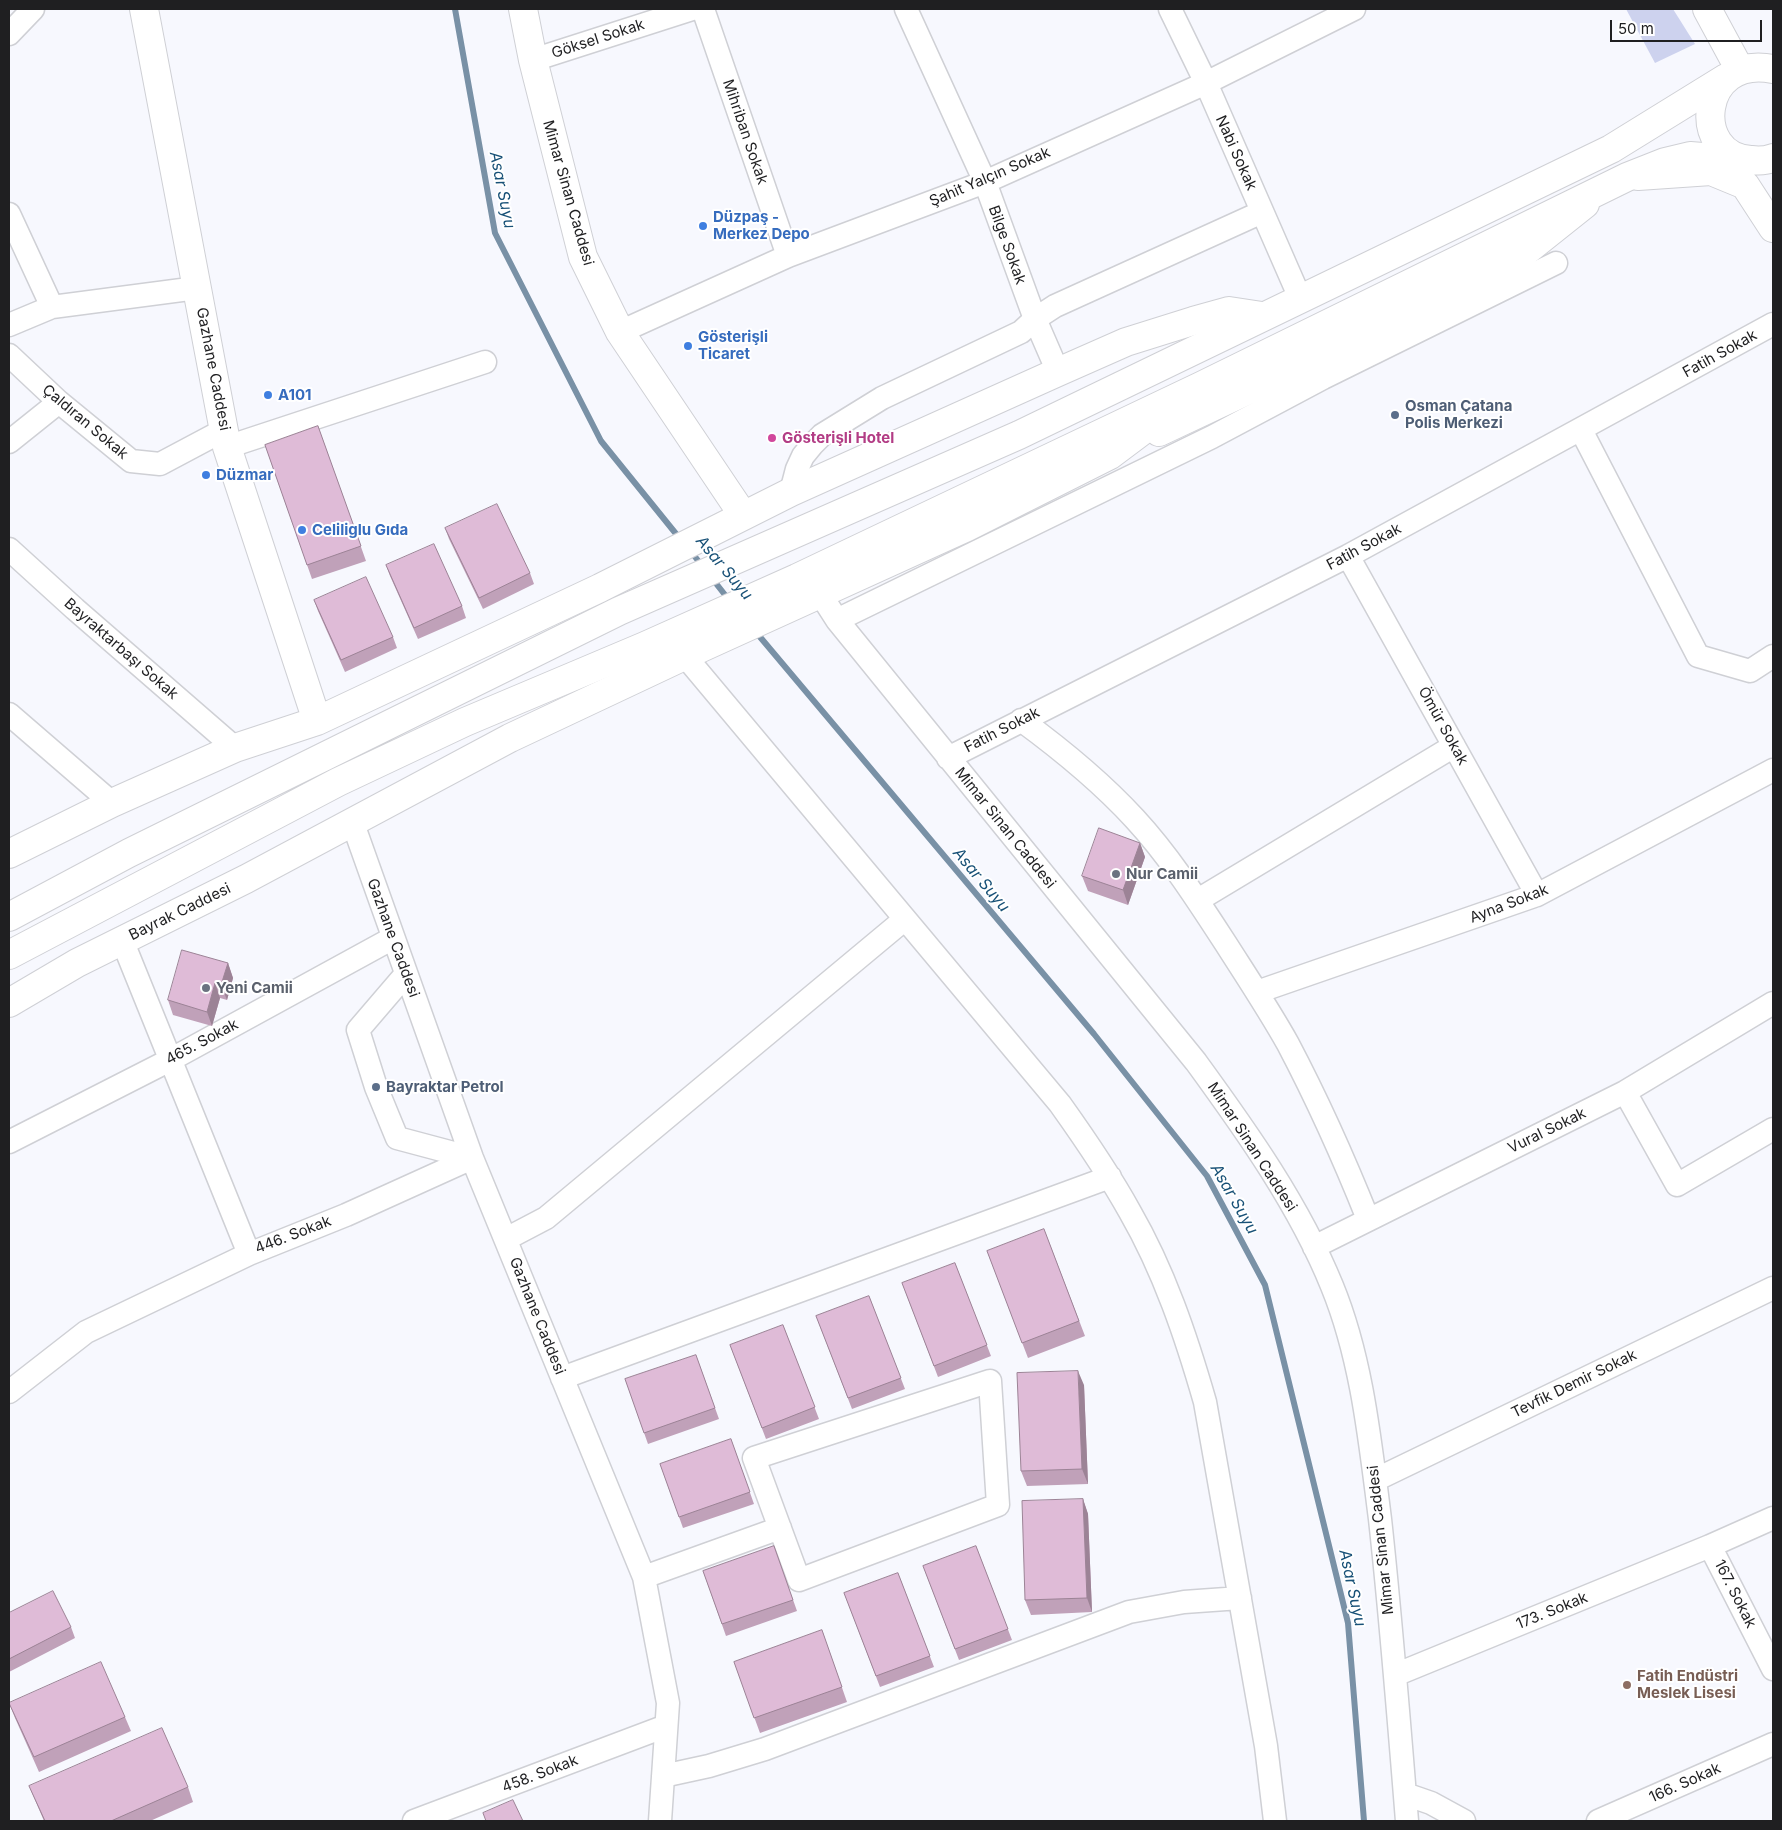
<!DOCTYPE html>
<meta charset="utf-8">
<style>
body{margin:0}
#map{position:relative;width:1782px;height:1830px;overflow:hidden;background:#f7f8fe;font-family:Inter,sans-serif}
canvas{display:block}
.frame{position:absolute;inset:0;border:10px solid #1f1f21;pointer-events:none}
.scale{position:absolute;left:1610px;top:20px;width:152px;height:22px;box-sizing:border-box;border:2px solid #1f1f21;border-top:0;padding-left:6px;font-size:15px;line-height:18px;white-space:nowrap;color:#1f1f21;-webkit-text-stroke:4px #fff;paint-order:stroke}
</style>
<div id="map">
<canvas width="1782" height="1830"></canvas>
<div class="frame"></div>
<div class="scale">50 m</div>
</div>
<script>
const context = document.querySelector('canvas').getContext('2d');
context.lineJoin = 'round';
function paint(path, color) { context.fillStyle = color; context.fill(path, 'evenodd'); }
function stroke(path, color, width, dash) { context.strokeStyle = color; context.lineWidth = width; context.lineCap = dash ? 'butt' : 'round'; context.setLineDash(dash || []); context.stroke(path); }
function write(font, color, halo, rows, align = 'center') {
  context.font = font + ' Inter,sans-serif'; context.lineWidth = 4; context.setLineDash([]); context.textBaseline = 'middle'; context.strokeStyle = halo; context.fillStyle = color; for (const [text, x, y, turn = 0] of rows) {
    context.save(); context.translate(x, y); context.rotate((+turn || 0) * Math.PI / 180); context.textAlign = isNaN(turn) ? turn : align; if (halo) context.strokeText(text, 0, 0); context.fillText(text, 0, 0); context.restore();
  }
}
paint(new Path2D(`
 M 1626,9 L 1673,9 L 1695,44 L 1655,63 Z`), '#cdd2ee');
stroke(new Path2D(`
 M 455,9 L 495,233 L 601,441 L 681,540
 M 689,549 L 703,567
 M 711,577 L 729,600
 M 755,631 L 1094,1034 L 1207,1176 L 1265,1285 L 1348,1623 L 1364,1821`), '#7991a6', 6);
const minor = new Path2D(`
 M 703,9 L 788,256
 M 906,9 L 985,182 L 1035,319 L 1058,372
 M 1170,9 L 1206,83 L 1300,298
 M 9,34 L 33,9
 M 533,60 L 692,9
 M 9,214 L 52,307
 M 9,325 L 52,307 L 197,288
 M 620,332 L 788,256 L 985,182 L 1206,83 L 1354,9
 M 9,355 L 59,402 L 131,461 L 160,464 L 224,430
 M 1581,430 L 1698,656 L 1750,671 L 1773,656
 M 9,442 L 59,402
 M 227,447 L 485,362
 M 791,492 L 797,469 L 803,456 L 812,445 L 822,435 L 882,398 L 1021,332 L 1035,319 L 1055,306 L 1262,212
 M 9,549 L 75,609 L 235,748
 M 1348,556 L 1537,895
 M 821,595 L 837,620 L 1196,1062 C 1247,1132 1299,1205 1332,1286 C 1362,1359 1370,1441 1380,1519 C 1391,1619 1399,1721 1407,1821
 M 837,620 L 1212,437 L 1323,378 L 1556,263
 M 685,656 L 1060,1104 C 1085,1139 1109,1174 1130,1212 C 1164,1271 1186,1336 1205,1402 L 1266,1746 L 1275,1821
 M 9,714 L 112,803
 M 1021,720 C 1062,750 1101,782 1135,819 C 1170,857 1198,901 1226,944 C 1247,977 1269,1010 1288,1044 C 1318,1101 1344,1159 1368,1219
 M 948,758 L 1348,556 L 1773,324
 M 352,821 L 472,1158 L 644,1577 L 668,1703 L 660,1821
 M 1198,900 L 1454,746
 M 122,940 L 249,1254
 M 406,974 L 358,1030 L 376,1087 L 397,1138 L 472,1158
 M 1257,992 L 1537,895 L 1773,770
 M 1625,1092 L 1677,1185 L 1773,1129
 M 9,1142 L 170,1060 L 393,938
 M 506,1239 L 546,1218 L 905,919
 M 1314,1247 L 1625,1092 L 1773,1003
 M 562,1378 L 1110,1177
 M 990,1381 L 998,1505 L 799,1580 L 754,1458 Z
 M 9,1392 L 86,1332 L 249,1254 L 346,1215 L 472,1158
 M 1375,1480 L 1773,1288
 M 1710,1546 L 1773,1669
 M 644,1577 L 780,1528
 M 1395,1675 L 1710,1546 L 1773,1518
 M 663,1776 L 709,1766 L 765,1749 L 1129,1612 L 1184,1602 L 1240,1598
 M 1405,1794 L 1431,1803 L 1464,1821
 M 414,1821 L 666,1726
 M 1598,1821 L 1773,1744`);
const major = new Path2D(`
 M 144,9 L 227,447 L 317,721
 M 523,9 L 533,60 L 583,257 L 620,332 L 743,515
 M 1707,9 L 1740,70
 M 1773,69 C 1698,54 1690,157 1751,160 C 1759,161 1765,161 1773,158
 M 1638,176 L 1711,171 L 1745,185 L 1773,228
 M 1159,432 L 1384,326 L 1521,255 L 1585,204
 M 9,854 L 112,803 L 235,748 L 317,721 L 600,588 L 791,492 L 1058,372 L 1126,342 L 1193,321 L 1229,311 L 1262,316
 M 9,1003 L 77,963 L 246,879 L 510,738 L 701,648 L 967,527 L 1110,455 L 1178,404`);
const highway = new Path2D(`
 M 9,917 L 129,853 L 619,611 L 1019,435 L 1611,149 L 1726,78
 M 9,955 L 338,782 L 465,722 L 645,646 L 797,578 L 1201,386 L 1627,177 L 1665,162 L 1690,156 L 1740,160`);
stroke(minor, '#cfd0d5', 25);
stroke(major, '#cfd0d5', 30);
stroke(highway, '#cfd0d5', 30);
stroke(minor, '#fff', 22);
stroke(major, '#fff', 28);
stroke(highway, '#fff', 28);
paint(new Path2D(`
 M 318,426 L 366,561 L 312,579 L 265,445 Z
 M 445,528 L 530,573 L 534,584 L 483,609 L 449,539 Z
 M 386,565 L 462,606 L 466,618 L 418,639 L 390,576 Z
 M 314,600 L 393,637 L 397,648 L 345,672 L 318,611 Z
 M 1140,843 L 1145,857 L 1128,905 L 1088,891 L 1082,876 Z
 M 228,963 L 233,978 L 227,1000 L 220,998 L 212,1026 L 173,1015 L 168,1000 Z
 M 1044,1229 L 1085,1336 L 1028,1358 L 987,1251 Z
 M 955,1263 L 991,1356 L 938,1377 L 902,1283 Z
 M 869,1296 L 905,1389 L 852,1409 L 816,1316 Z
 M 783,1325 L 819,1419 L 766,1439 L 730,1345 Z
 M 696,1355 L 719,1419 L 648,1444 L 625,1379 Z
 M 1084,1385 L 1088,1484 L 1027,1486 L 1021,1471 Z
 M 731,1439 L 754,1504 L 683,1528 L 660,1464 Z
 M 1083,1499 L 1088,1514 L 1092,1612 L 1031,1615 L 1025,1600 Z
 M 774,1546 L 797,1611 L 726,1636 L 703,1571 Z
 M 976,1546 L 1012,1640 L 959,1660 L 923,1566 Z
 M 898,1573 L 934,1667 L 880,1687 L 844,1593 Z
 M 9,1613 L 71,1627 L 75,1638 L 9,1672 Z
 M 822,1630 L 847,1702 L 760,1733 L 734,1662 Z
 M 9,1703 L 125,1717 L 131,1731 L 39,1772 L 15,1718 Z
 M 29,1786 L 188,1787 L 193,1802 L 150,1821 L 44,1821 Z`), '#c0a1b9');
paint(new Path2D(`
 M 1140,843 L 1145,857 L 1128,905 L 1123,890 Z
 M 228,963 L 233,978 L 227,1000 L 221,985 Z
 M 215,983 L 220,998 L 212,1026 L 207,1012 Z
 M 1078,1371 L 1084,1385 L 1088,1484 L 1082,1469 Z
 M 1083,1499 L 1088,1514 L 1092,1612 L 1087,1598 Z`), '#9c8396');
const building = new Path2D(`
 M 318,426 L 361,546 L 307,565 L 265,445 Z
 M 497,504 L 530,573 L 479,598 L 445,528 Z
 M 434,544 L 462,606 L 414,628 L 386,565 Z
 M 366,577 L 393,637 L 341,660 L 314,600 Z
 M 1099,828 L 1140,843 L 1123,890 L 1082,876 Z
 M 182,950 L 228,963 L 221,985 L 215,983 L 207,1012 L 168,1000 Z
 M 1044,1229 L 1079,1321 L 1022,1343 L 987,1251 Z
 M 955,1263 L 987,1345 L 934,1366 L 902,1283 Z
 M 869,1296 L 901,1378 L 848,1398 L 816,1316 Z
 M 783,1325 L 815,1407 L 762,1428 L 730,1345 Z
 M 696,1355 L 715,1408 L 644,1433 L 625,1379 Z
 M 1078,1371 L 1082,1469 L 1021,1471 L 1017,1373 Z
 M 731,1439 L 750,1492 L 679,1517 L 660,1464 Z
 M 1083,1499 L 1087,1598 L 1025,1600 L 1022,1501 Z
 M 774,1546 L 793,1600 L 722,1624 L 703,1571 Z
 M 976,1546 L 1008,1629 L 955,1649 L 923,1566 Z
 M 898,1573 L 930,1656 L 876,1676 L 844,1593 Z
 M 53,1591 L 71,1627 L 9,1659 L 9,1613 Z
 M 822,1630 L 842,1687 L 754,1718 L 734,1662 Z
 M 101,1662 L 125,1717 L 34,1757 L 9,1703 Z
 M 162,1728 L 188,1787 L 111,1821 L 45,1821 L 29,1786 Z
 M 513,1800 L 523,1821 L 486,1821 L 483,1813 Z`);
paint(building, '#dfbbd7');
stroke(building, '#9c8396', 1);
for (const [x, y, r, color] of [
 [703,226,5,"#3f7fe0"],
 [688,346,5,"#3f7fe0"],
 [268,395,5,"#3f7fe0"],
 [1395,415,5,"#5c6f8a"],
 [772,438,5,"#d1479c"],
 [206,475,5,"#3f7fe0"],
 [302,530,5,"#3f7fe0"],
 [1116,874,5,"#6b7280"],
 [206,988,5,"#6b7280"],
 [376,1087,5,"#5c6f8a"],
 [1627,1685,5,"#8d6e63"]
]) { const dot = new Path2D(); dot.arc(x, y, r, 0, 2 * Math.PI); context.fillStyle = color; context.fill(dot); stroke(dot, '#fff', 2); }
write('15px', '#1f1f21', '#fff', [
 ["Göksel Sokak",598,39,-18],
 ["Mihriban Sokak",745,132,71],
 ["Nabi Sokak",1236,153,66],
 ["Şahit Yalçın Sokak",990,177,-23],
 ["Mimar Sinan Caddesi",568,193,74],
 ["Bilge Sokak",1007,245,70],
 ["Fatih Sokak",1720,354,-29],
 ["Gazhane Caddesi",213,369,79],
 ["Çaldıran Sokak",85,422,40],
 ["Fatih Sokak",1364,547,-28],
 ["Bayraktarbaşı Sokak",121,649,41],
 ["Ömür Sokak",1443,726,61],
 ["Fatih Sokak",1002,730,-27],
 ["Mimar Sinan Caddesi",1005,828,51],
 ["Ayna Sokak",1509,904,-21],
 ["Bayrak Caddesi",180,912,-26],
 ["Gazhane Caddesi",393,938,70],
 ["465. Sokak",202,1042,-28],
 ["Vural Sokak",1547,1131,-26],
 ["Mimar Sinan Caddesi",1252,1147,57],
 ["446. Sokak",293,1235,-21],
 ["Gazhane Caddesi",537,1316,68],
 ["Tevfik Demir Sokak",1574,1384,-26],
 ["Mimar Sinan Caddesi",1381,1540,-96],
 ["167. Sokak",1735,1594,63],
 ["173. Sokak",1552,1611,-22],
 ["458. Sokak",540,1774,-21],
 ["166. Sokak",1685,1783,-24]
]);
write('bold 15px', '#366cbe', '#fff', [
 ["Düzpaş -",713,217],
 ["Merkez Depo",713,234],
 ["Gösterişli",698,337],
 ["Ticaret",698,354],
 ["A101",278,395],
 ["Düzmar",216,475],
 ["Celiliglu Gıda",312,530]
], 'left');
write('bold 15px', '#4e5e75', '#fff', [
 ["Osman Çatana",1405,406],
 ["Polis Merkezi",1405,423],
 ["Bayraktar Petrol",386,1087]
], 'left');
write('bold 15px', '#b23c85', '#fff', [
 ["Gösterişli Hotel",782,438]
], 'left');
write('bold 15px', '#5b616d', '#fff', [
 ["Nur Camii",1126,874],
 ["Yeni Camii",216,988]
], 'left');
write('bold 15px', '#785e54', '#fff', [
 ["Fatih Endüstri",1637,1676],
 ["Meslek Lisesi",1637,1693]
], 'left');
write('italic 16px', '#185177', '#fff', [
 ["Asar Suyu",502,190,79],
 ["Asar Suyu",724,568,50],
 ["Asar Suyu",981,880,50],
 ["Asar Suyu",1234,1199,60],
 ["Asar Suyu",1352,1588,78]
]);
</script>
